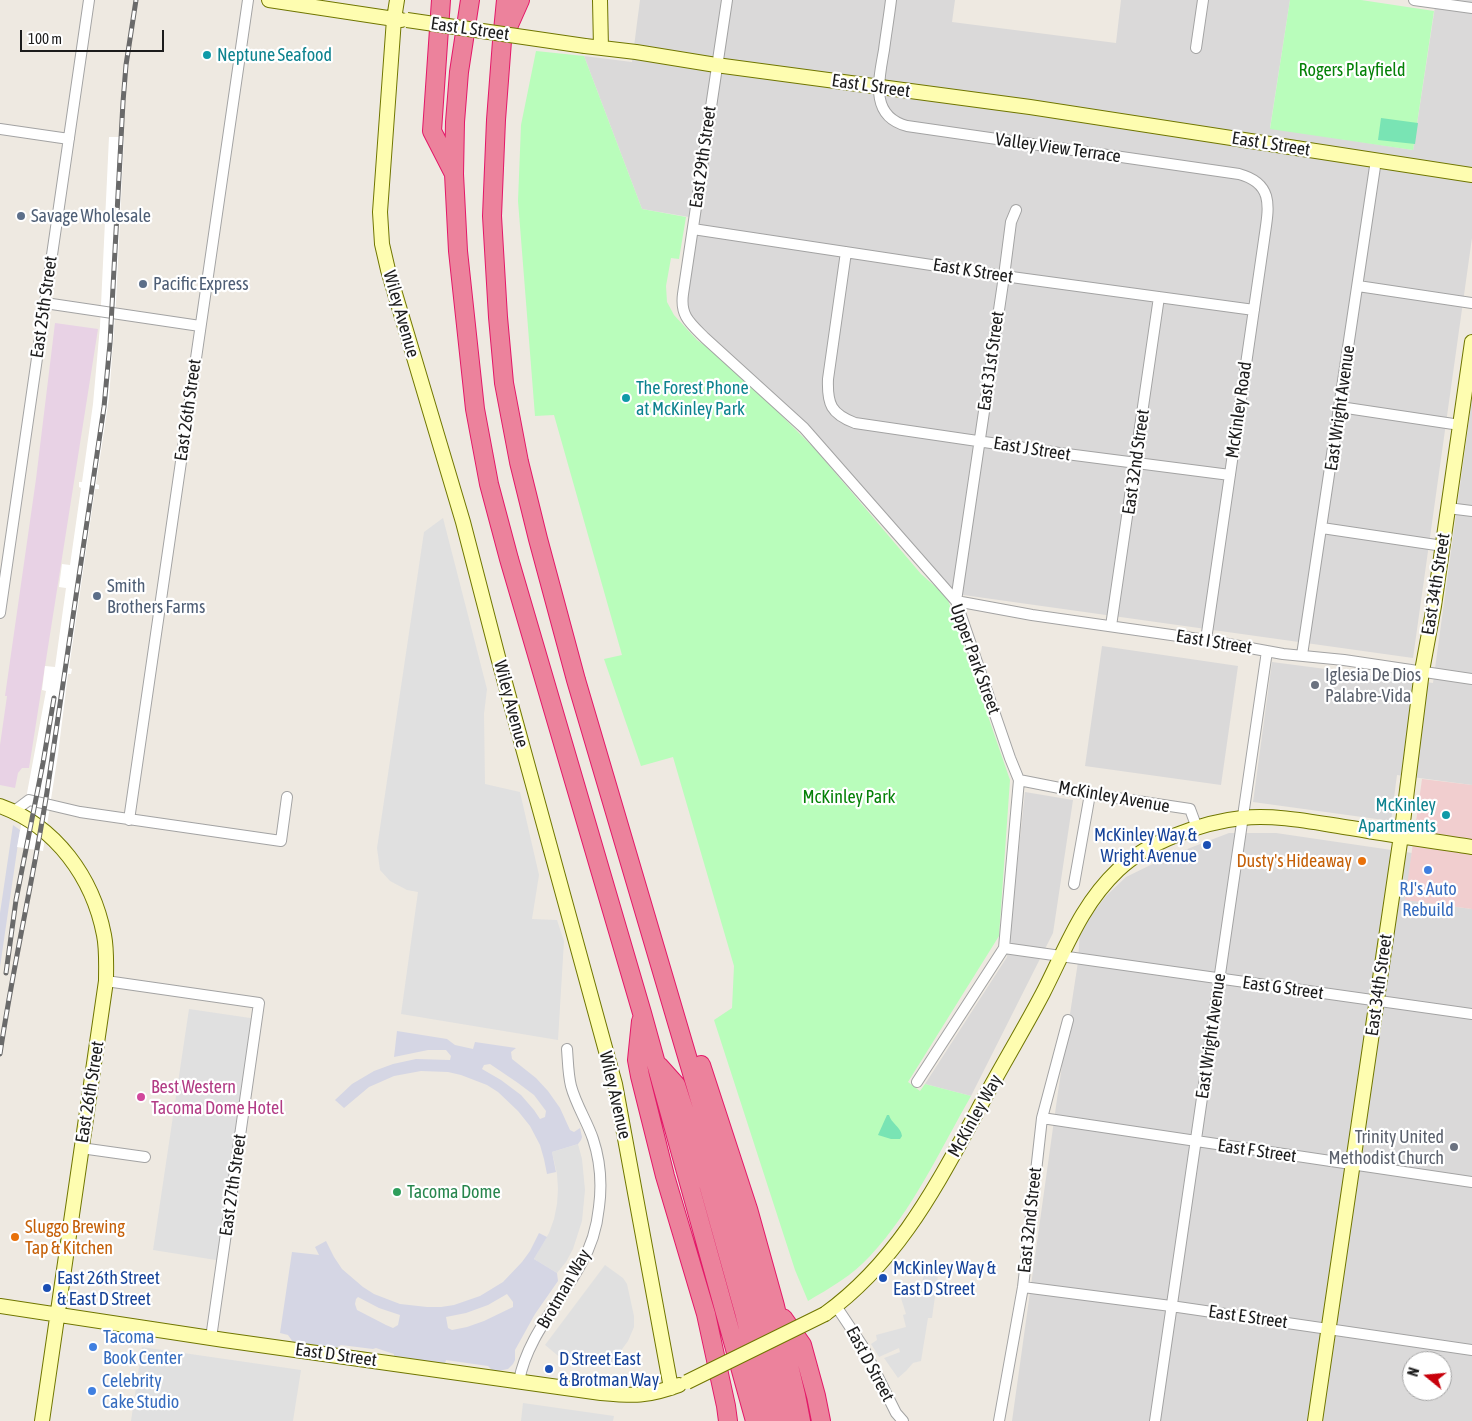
<!DOCTYPE html>
<style>
body{margin:0}
#map{position:relative;width:1472px;height:1421px;overflow:hidden;background:#eee9e1;font-family:"Asap Condensed",sans-serif}
canvas{display:block}
.north{position:absolute;left:1402px;top:1351px;width:50px;height:50px;box-sizing:border-box;background:#fff;border:1px solid #a4a4a4;border-radius:50%;rotate:287deg;font-size:14px;font-weight:700;line-height:20px;text-align:center;color:#1c1c1c}
.north::after{content:'';display:block;margin:auto;width:18px;height:22px;background:#c8000b;clip-path:polygon(50% 0,100% 100%,50% 72%,0 100%)}
.scale{position:absolute;left:20px;top:30px;width:144px;height:22px;box-sizing:border-box;border:2px solid #1c1c1c;border-top:0;padding-left:6px;font-size:15px;line-height:18px;white-space:nowrap;color:#1c1c1c;-webkit-text-stroke:4px #fff;paint-order:stroke}
</style>
<div id="map">
<canvas width="1472" height="1421"></canvas>
<div class="north">N</div>
<div class="scale">100 m</div>
</div>
<script>
const context = document.querySelector('canvas').getContext('2d');
context.lineJoin = 'round';
function paint(path, color) { context.fillStyle = color; context.fill(path, 'evenodd'); }
function stroke(path, color, width, dash) { context.strokeStyle = color; context.lineWidth = width; context.lineCap = dash ? 'butt' : 'round'; context.setLineDash(dash || []); context.stroke(path); }
function write(font, color, halo, rows, align = 'center') {
  context.font = font + ' "Asap Condensed",sans-serif'; context.lineWidth = 4.5; context.setLineDash([]); context.textBaseline = 'middle'; context.strokeStyle = halo; context.fillStyle = color; for (const [text, x, y, turn = 0] of rows) {
    context.save(); context.translate(x, y); context.rotate((+turn || 0) * Math.PI / 180); context.textAlign = isNaN(turn) ? turn : align; if (halo) context.strokeText(text, 0, 0); context.fillText(text, 0, 0); context.restore();
  }
}
paint(new Path2D(`
 M 640,0 L 955,0 L 952,22 L 1116,43 L 1121,0 L 1290,0 L 1270,128 L 1413,150 L 1436,0 L 1472,0 L 1472,238 L 1413,658 L 949,593 L 842,471 L 684,313 L 695,218 L 642,209 L 584,56 L 632,62 Z
 M 1472,398 L 1472,785 L 1397,775 L 1391,821 L 1253,802 L 1272,662 L 1433,683 Z
 M 1102,646 L 1238,666 L 1221,785 L 1085,766 Z
 M 1025,792 L 1073,800 L 1053,933 L 971,1096 L 925,1084 L 1007,957 Z
 M 1229,833 L 1276,833 L 1412,853 L 1406,900 L 1472,909 L 1472,1421 L 1012,1421 L 1058,1092 L 1078,962 L 1080,930 L 1106,896 L 1126,877 L 1169,856 ZM 1412,1361 L 1442,1361 L 1442,1391 L 1412,1391 Z`), '#dad9d9');
paint(new Path2D(`
 M 1422,779 L 1472,785 L 1472,909 L 1405,900 Z`), '#f1cecf');
paint(new Path2D(`
 M 55,323 L 98,329 L 29,768 L 22,768 L 18,773 L 15,788 L 0,785 L 0,745 L 7,696 L 5,696 L 36,479 Z`), '#e8d2e5');
paint(new Path2D(`
 M 1290,0 L 1361,0 L 1434,11 L 1413,150 L 1270,129 Z
 M 536,51 L 584,56 L 642,209 L 686,217 L 679,259 L 671,258 L 666,286 L 667,302 L 674,315 L 697,340 L 712,351 L 775,409 L 815,449 L 921,574 L 938,589 L 948,600 L 1010,780 L 999,936 L 908,1082 L 920,1091 L 925,1084 L 971,1096 C 940,1150 913,1210 870,1256 C 853,1275 830,1288 808,1301 L 795,1270 L 714,1020 L 732,1008 L 734,966 L 673,757 L 641,766 L 604,659 L 622,655 L 554,415 L 535,416 L 518,201 L 521,125 Z`), '#b9fdbb');
paint(new Path2D(`
 M 1381,118 L 1418,123 L 1415,144 L 1378,140 Z
 M 887,1115 L 889,1115 C 891,1123 901,1127 902,1136 L 900,1139 L 891,1139 L 878,1135 Z`), '#79e4b4');
paint(new Path2D(`
 M 443,518 L 487,689 L 484,714 L 485,784 L 520,792 L 539,875 L 532,919 L 557,920 L 564,941 L 558,1040 L 401,1014 L 418,892 L 407,890 L 390,881 L 380,870 L 377,848 L 424,532 Z
 M 189,1009 L 257,1019 L 222,1261 L 153,1250 Z
 M 578,1144 L 582,1159 L 585,1190 L 582,1221 L 573,1249 L 566,1262 L 557,1273 L 534,1259 L 549,1233 L 554,1219 L 557,1204 L 558,1189 L 557,1174 L 552,1152 Z
 M 605,1265 L 623,1278 L 627,1284 L 634,1316 L 634,1327 L 628,1341 L 612,1363 L 608,1365 L 599,1366 L 581,1366 L 562,1359 L 545,1345 Z
 M 924,1274 L 938,1275 L 932,1318 L 928,1318 L 921,1361 L 913,1363 L 906,1371 L 898,1378 L 884,1358 L 900,1352 L 899,1348 L 879,1357 L 871,1344 L 877,1340 L 876,1335 L 906,1327 L 903,1315 L 906,1314 L 900,1295 L 922,1283 Z
 M 142,1347 L 301,1370 L 293,1421 L 131,1421 Z
 M 523,1403 L 614,1416 L 613,1421 L 521,1421 Z`), '#e0e0e0');
paint(new Path2D(`
 M 13,825 L 20,830 L 0,967 L 0,913 Z
 M 397,1031 L 447,1039 L 455,1045 L 473,1049 L 475,1042 L 516,1048 L 511,1052 L 512,1059 L 536,1078 L 548,1091 L 560,1108 L 570,1130 L 574,1132 L 580,1128 L 582,1137 L 581,1140 L 578,1144 L 552,1152 L 556,1172 L 547,1174 L 544,1159 L 540,1145 L 530,1126 L 518,1111 L 498,1092 L 487,1085 L 461,1075 L 448,1072 L 421,1071 L 394,1076 L 369,1087 L 344,1108 L 335,1100 L 352,1084 L 374,1071 L 393,1064 L 416,1059 L 450,1060 L 451,1056 L 446,1050 L 428,1050 L 394,1057 ZM 490,1064 L 518,1083 L 534,1095 L 546,1111 L 545,1117 L 540,1119 L 534,1110 L 521,1095 L 501,1080 L 482,1069 L 484,1065 Z
 M 539,1233 L 547,1237 L 534,1259 L 557,1273 L 558,1281 L 535,1314 L 515,1350 L 515,1360 L 513,1364 L 508,1369 L 498,1371 L 493,1371 L 488,1366 L 446,1360 L 445,1364 L 394,1357 L 394,1354 L 376,1348 L 373,1349 L 341,1345 L 336,1348 L 293,1342 L 288,1335 L 280,1333 L 292,1252 L 319,1255 L 315,1247 L 326,1241 L 334,1257 L 342,1269 L 363,1287 L 374,1294 L 400,1304 L 427,1307 L 441,1307 L 454,1305 L 480,1296 L 503,1282 L 522,1262 L 530,1251 ZM 507,1294 L 513,1302 L 513,1307 L 484,1321 L 467,1327 L 452,1330 L 448,1328 L 446,1317 L 466,1313 L 488,1305 ZM 358,1297 L 379,1308 L 400,1315 L 398,1325 L 393,1328 L 386,1325 L 357,1310 L 355,1304 L 356,1299 Z`), '#d5d6e4');
paint(new Path2D(`
 M 109,137 L 124,137 L 116,302 L 109,398 L 96,484 L 99,485 L 99,489 L 95,489 L 69,668 L 72,669 L 71,674 L 68,674 L 58,754 L 43,851 L 17,847 L 46,691 L 42,690 L 45,666 L 55,667 L 66,588 L 59,587 L 62,564 L 70,565 L 81,488 L 79,487 L 79,482 L 82,482 L 93,404 L 100,326 Z`), '#fff');
const street = new Path2D(`
 M 727,0 L 683,294 C 680,316 690,323 705,338 L 804,428 L 956,601 L 1010,758 L 1019,780 L 1004,948 L 917,1082
 M 891,0 C 889,17 886,34 884,50 C 879,79 869,116 907,126 L 1239,174 C 1276,184 1268,210 1264,240 L 1206,640
 M 1414,0 L 1472,8
 M 1196,48 L 1203,0
 M 0,129 L 69,139
 M 1016,210 L 1011,222 L 1004,276 L 956,601 L 1032,615 L 1206,640 L 1283,654 L 1344,660 L 1472,679
 M 693,229 L 1004,276 L 1254,310
 M 846,252 L 828,379 C 827,404 831,414 855,423 L 1059,453 L 1230,475
 M 1358,286 L 1472,303
 M 45,303 L 200,326
 M 1340,407 L 1460,425
 M 1448,508 L 1472,511
 M 1322,528 L 1443,546
 M 0,613 L 89,0
 M 1111,626 L 1159,297
 M 1302,655 L 1376,160
 M 1019,780 L 1090,794 L 1190,809 L 1197,828
 M 13,812 L 29,800 L 80,812 L 281,841 L 287,797
 M 129,820 L 248,0
 M 1074,884 L 1090,794
 M 1004,948 L 1472,1014
 M 106,981 L 259,1003 L 211,1338
 M 1042,1118 L 1472,1182
 M 81,1148 L 145,1157
 M 1023,1287 L 1171,1306 L 1472,1350
 M 836,1306 L 862,1345 L 896,1413 L 903,1421
 M 519,1381 C 527,1337 560,1303 581,1264 C 591,1247 597,1227 599,1207 C 602,1184 600,1160 593,1139 C 587,1121 576,1105 571,1086 C 568,1074 568,1061 567,1049
 M 999,1421 L 1023,1287 L 1042,1118 L 1068,1020
 M 1155,1421 L 1267,651`);
const secondary = new Path2D(`
 M 269,0 L 401,20
 M 397,0 L 394,19 L 380,212 L 382,244 L 388,270 L 463,522 L 498,657 L 615,1084 L 671,1388
 M 600,0 L 601,48
 M 585,46 L 636,52 L 716,65 L 1030,107 L 1472,175
 M 0,806 C 56,826 93,878 104,935 C 107,950 106,966 106,981 L 42,1421
 M 0,1306 L 224,1340 L 601,1393 C 634,1396 647,1397 679,1385
 M 825,1314 C 898,1261 935,1188 977,1112 C 998,1072 1022,1033 1043,993 C 1066,948 1081,905 1118,870 C 1147,842 1203,822 1242,818 C 1276,814 1317,823 1351,828 C 1391,835 1432,841 1472,847
 M 1315,1421 L 1403,822 L 1422,671 L 1434,606 L 1472,342`);
const highway = new Path2D(`
 M 441,0 L 432,131 L 453,172
 M 470,0 L 459,72 L 455,122 L 454,174 L 458,251 L 475,409 L 489,484 L 509,559 L 642,1013 L 755,1421
 M 506,0 L 502,41 L 496,120 L 492,216 L 498,317 L 504,383 L 519,462 L 538,539 L 576,680 L 735,1219 L 772,1365 L 784,1421
 M 508,27 L 520,0
 M 641,1021 L 637,1060 L 640,1076 L 665,1176 L 706,1314 L 726,1406 L 728,1421
 M 701,1065 L 748,1209 L 775,1306 L 796,1395 L 801,1421
 M 659,1066 L 676,1085 L 709,1187 L 744,1312 L 771,1421
 M 783,1318 L 802,1345 L 816,1396 L 821,1421`);
stroke(street, '#a3a3a3', 12);
stroke(secondary, '#707600', 16);
stroke(highway, '#e31868', 20);
stroke(street, '#fff', 10);
stroke(secondary, '#fefdb0', 14);
stroke(highway, '#ec829c', 18);
const rail = new Path2D(`
 M 6,973 L 16,900 L 43,763 L 54,698
 M 0,1054 C 13,966 33,880 47,792 L 104,407 L 110,343 L 123,102 L 126,65 L 136,0`);
stroke(rail, '#6a6a6a', 5);
stroke(rail, '#fff', 3, [9]);
const secondaryBridge = new Path2D(`
 M 407,20 L 585,46
 M 687,1382 L 825,1314`);
stroke(secondaryBridge, '#707600', 16, []);
stroke(secondaryBridge, '#fefdb0', 14);
for (const [x, y, r, color] of [
 [207,55,5,"#0f9aa8"],
 [21,216,5,"#5c6f8a"],
 [143,284,5,"#5c6f8a"],
 [626,398,5,"#0f9aa8"],
 [97,596,5,"#5c6f8a"],
 [1315,685,5,"#6b7280"],
 [1446,815,5,"#0f9aa8"],
 [1207,845,5,"#1a4fb4"],
 [1362,861,5,"#e8710a"],
 [1428,870,5,"#3f7fe0"],
 [141,1097,5,"#d1479c"],
 [1454,1147,5,"#6b7280"],
 [397,1192,5,"#2e9e5b"],
 [15,1237,5,"#e8710a"],
 [883,1278,5,"#1a4fb4"],
 [47,1288,5,"#1a4fb4"],
 [93,1347,5,"#3f7fe0"],
 [549,1369,5,"#1a4fb4"],
 [92,1391,5,"#3f7fe0"]
]) { const dot = new Path2D(); dot.arc(x, y, r, 0, 2 * Math.PI); context.fillStyle = color; context.fill(dot); stroke(dot, '#fff', 2); }
write('18px', '#1c1c1c', '#fff', [
 ["East L Street",470,29,8],
 ["East L Street",871,86,8],
 ["East L Street",1271,144,9],
 ["Valley View Terrace",1058,148,8],
 ["East 29th Street",703,157,-82],
 ["East K Street",973,271,9],
 ["East 25th Street",44,307,-82],
 ["Wiley Avenue",401,314,74],
 ["East 31st Street",991,361,-82],
 ["East Wright Avenue",1340,408,-82],
 ["East 26th Street",188,410,-82],
 ["McKinley Road",1239,410,-82],
 ["East J Street",1032,449,9],
 ["East 32nd Street",1136,462,-82],
 ["East 34th Street",1436,584,-81],
 ["East I Street",1214,642,9],
 ["Upper Park Street",975,659,70],
 ["Wiley Avenue",511,704,75],
 ["McKinley Avenue",1114,797,10],
 ["East 34th Street",1379,985,-82],
 ["East G Street",1283,988,8],
 ["East Wright Avenue",1211,1036,-82],
 ["East 26th Street",90,1092,-81],
 ["Wiley Avenue",615,1095,77],
 ["McKinley Way",975,1116,-61],
 ["East F Street",1257,1151,8],
 ["East 27th Street",233,1185,-82],
 ["East 32nd Street",1030,1220,-84],
 ["Brotman Way",564,1289,-60],
 ["East E Street",1248,1317,8],
 ["East D Street",336,1355,8],
 ["East D Street",870,1364,62]
]);
write('18px', '#0d838f', '#fff', [
 ["Neptune Seafood",217,55],
 ["The Forest Phone",636,388],
 ["at McKinley Park",636,409],
 ["McKinley",1436,805,"right"],
 ["Apartments",1436,826,"right"]
], 'left');
write('18px', '#048107', '#fff', [
 ["Rogers Playfield",1352,70],
 ["McKinley Park",849,797]
]);
write('18px', '#4e5e75', '#fff', [
 ["Savage Wholesale",31,216],
 ["Pacific Express",153,284],
 ["Smith",107,586],
 ["Brothers Farms",107,607]
], 'left');
write('18px', '#5b616d', '#fff', [
 ["Iglesia De Dios",1325,675],
 ["Palabre-Vida",1325,696],
 ["Trinity United",1444,1137,"right"],
 ["Methodist Church",1444,1158,"right"]
], 'left');
write('18px', '#164399', '#fff', [
 ["McKinley Way &",1197,835,"right"],
 ["Wright Avenue",1197,856,"right"],
 ["McKinley Way &",893,1268],
 ["East D Street",893,1289],
 ["East 26th Street",57,1278],
 ["& East D Street",57,1299],
 ["D Street East",559,1359],
 ["& Brotman Way",559,1380]
], 'left');
write('18px', '#c56008', '#fff', [
 ["Dusty's Hideaway",1352,861],
 ["Sluggo Brewing",25,1227,"left"],
 ["Tap & Kitchen",25,1248,"left"]
], 'right');
write('18px', '#366cbe', '#fff', [
 ["RJ's Auto",1428,889,"center"],
 ["Rebuild",1428,910,"center"],
 ["Tacoma",103,1337],
 ["Book Center",103,1358],
 ["Celebrity",102,1381],
 ["Cake Studio",102,1402]
], 'left');
write('18px', '#b23c85', '#fff', [
 ["Best Western",151,1087],
 ["Tacoma Dome Hotel",151,1108]
], 'left');
write('18px', '#27864d', '#fff', [
 ["Tacoma Dome",407,1192]
], 'left');
</script>
